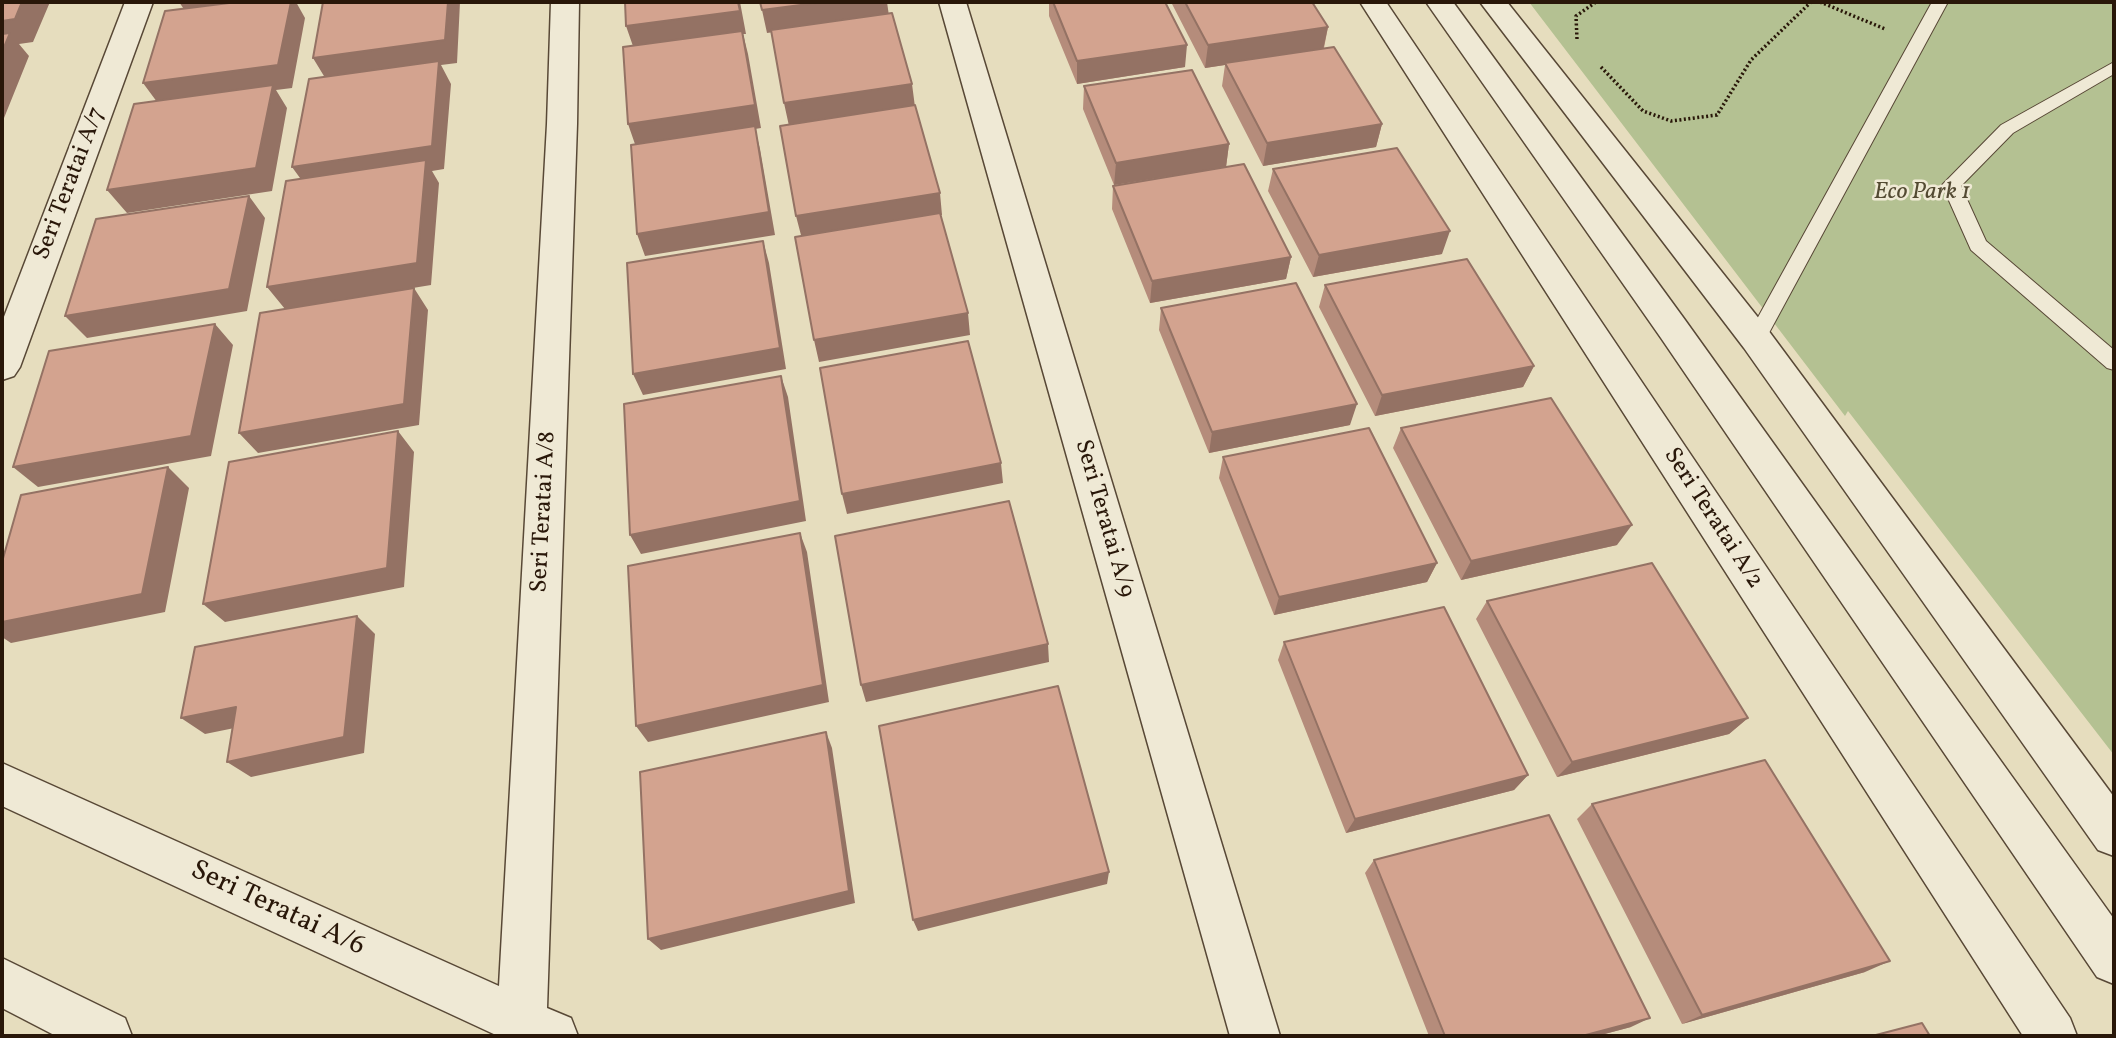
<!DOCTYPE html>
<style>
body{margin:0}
#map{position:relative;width:2116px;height:1038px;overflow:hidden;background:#e6ddbe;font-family:Vollkorn,serif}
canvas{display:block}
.frame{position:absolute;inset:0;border:4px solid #291709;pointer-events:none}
</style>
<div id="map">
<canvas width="2116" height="1038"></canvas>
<div class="frame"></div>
</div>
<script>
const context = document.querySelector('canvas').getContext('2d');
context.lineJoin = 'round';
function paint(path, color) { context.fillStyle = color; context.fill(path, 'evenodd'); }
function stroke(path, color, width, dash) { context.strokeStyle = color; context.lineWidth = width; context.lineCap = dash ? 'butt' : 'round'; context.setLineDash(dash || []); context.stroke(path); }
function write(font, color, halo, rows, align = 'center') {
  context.font = font + ' Vollkorn,serif'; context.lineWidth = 5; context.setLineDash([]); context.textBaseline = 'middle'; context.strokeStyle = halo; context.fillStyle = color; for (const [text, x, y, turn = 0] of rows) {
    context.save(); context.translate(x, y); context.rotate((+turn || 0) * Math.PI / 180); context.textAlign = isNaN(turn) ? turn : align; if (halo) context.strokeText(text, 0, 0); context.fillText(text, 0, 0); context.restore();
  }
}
paint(new Path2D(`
 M 1529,2 L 2114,2 L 2114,755 L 1848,411 L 1845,416 Z`), '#b4c192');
const service = new Path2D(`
 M 1932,2 L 1948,2 L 1763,344 L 1756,347 L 1749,344 L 1746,339 Z
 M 2114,62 L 2114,74 L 2013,133 L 1961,186 L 1986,241 L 2114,350 L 2114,370 L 2107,368 L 1971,250 L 1942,185 L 2001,125 Z`);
const minor = new Path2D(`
 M 125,2 L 153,2 L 20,367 L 14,376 L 2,380 L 2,322 Z
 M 551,2 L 579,2 L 577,124 L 547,1008 L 571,1018 L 578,1036 L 498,1036 L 2,806 L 2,763 L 499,986 L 547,124 Z
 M 939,2 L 966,2 L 1280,1036 L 1230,1036 Z
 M 1360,2 L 1386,2 L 2070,1018 L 2077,1036 L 2023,1036 Z`);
const tertiary = new Path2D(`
 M 1426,2 L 1453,2 L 1685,320 L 2114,919 L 2114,984 L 2097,977 L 1661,338 Z
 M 1480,2 L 1507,2 L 1768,330 L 2114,797 L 2114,856 L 2098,850 L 1744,348 Z
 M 2,958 L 125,1018 L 132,1036 L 56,1036 L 2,1008 Z`);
stroke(service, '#584836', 2);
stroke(minor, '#584836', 3);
stroke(tertiary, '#584836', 3);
stroke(new Path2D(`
 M 1820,2 L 1885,29
 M 1577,39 L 1576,16 L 1596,2
 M 1601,67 L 1643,111 L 1671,121 L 1717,115 L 1751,60 L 1811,2`), '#291709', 3.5, [2, 2.5]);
paint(service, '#efe9d5');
paint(minor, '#efe9d5');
paint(tertiary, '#efe9d5');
paint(new Path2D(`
 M 1049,2 L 1165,2 L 1185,67 L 1077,84 L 1049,16 Z
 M 1171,2 L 1312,2 L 1328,27 L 1324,48 L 1382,124 L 1376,147 L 1263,166 L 1222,86 L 1225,65 L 1205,68 Z
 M 1084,86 L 1229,144 L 1226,167 L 1114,185 L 1083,109 Z
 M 1273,169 L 1442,254 L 1313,277 L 1268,191 Z
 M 1113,186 L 1291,257 L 1286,279 L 1150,303 L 1112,209 Z
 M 1325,285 L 1534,366 L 1523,387 L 1375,416 L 1319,307 Z
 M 1161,308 L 1350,425 L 1209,453 L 1159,330 Z
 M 1401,428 L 1617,545 L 1461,580 L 1393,448 Z
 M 1223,457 L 1437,563 L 1427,582 L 1274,615 L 1219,478 Z
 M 1487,601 L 1748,718 L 1729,734 L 1557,777 L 1476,619 Z
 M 1284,642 L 1528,775 L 1514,790 L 1346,833 L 1278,660 Z
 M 1592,804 L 1865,972 L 1682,1024 L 1577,819 Z
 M 1374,860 L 1631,1027 L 1597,1036 L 1429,1036 L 1365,873 Z`), '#b58c7b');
paint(new Path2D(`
 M 22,2 L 50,2 L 33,42 L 19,44 L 29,56 L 2,123 L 2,21 Z
 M 179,2 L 289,2 L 188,15 Z
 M 291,2 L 296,2 L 305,18 L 292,88 L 276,90 L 287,108 L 272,191 L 127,213 L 107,190 L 160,106 L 143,83 Z
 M 448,2 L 460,2 L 457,63 L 441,65 L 451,84 L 444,169 L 432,171 L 439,183 L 431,285 L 285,309 L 267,287 L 308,189 L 292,167 L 327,81 L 313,58 Z
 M 740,2 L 746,34 L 743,34 L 748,54 L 761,128 L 755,129 L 760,149 L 775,235 L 645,256 L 637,234 L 636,147 L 628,124 L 634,49 L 626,26 Z
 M 824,2 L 887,2 L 889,16 L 767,33 L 762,10 Z
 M 1328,27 L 1323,50 L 1205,68 L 1208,45 Z
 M 1187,45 L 1185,67 L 1077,84 L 1077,61 Z
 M 912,84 L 915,107 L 789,126 L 784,103 Z
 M 1382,124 L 1376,147 L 1263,166 L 1267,143 Z
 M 1229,144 L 1226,167 L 1114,185 L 1116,163 Z
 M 940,193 L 942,215 L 802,239 L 796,216 Z
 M 249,196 L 265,218 L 247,311 L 87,338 L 65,316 Z
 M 1450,231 L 1442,254 L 1313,277 L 1319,255 Z
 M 763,241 L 769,263 L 786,369 L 643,395 L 633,374 Z
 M 1291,257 L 1286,279 L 1150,303 L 1152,281 Z
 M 414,288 L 428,310 L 419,425 L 258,453 L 239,433 Z
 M 968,313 L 970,335 L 819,362 L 814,340 Z
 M 215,324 L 233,345 L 211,456 L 38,487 L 13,467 Z
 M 1534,366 L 1523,387 L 1375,416 L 1382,395 Z
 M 781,376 L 788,397 L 806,521 L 641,554 L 630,535 Z
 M 1357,404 L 1350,425 L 1209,453 L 1212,432 Z
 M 398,431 L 414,452 L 404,587 L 225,622 L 203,604 Z
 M 1001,463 L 1003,483 L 847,514 L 842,494 Z
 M 168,467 L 189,488 L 165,612 L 11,643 L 2,637 L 2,622 Z
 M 1632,525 L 1617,545 L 1461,580 L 1471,561 Z
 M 800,533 L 807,552 L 829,702 L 648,742 L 636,726 Z
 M 1437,563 L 1427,582 L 1274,615 L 1279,597 Z
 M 357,616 L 375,634 L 364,753 L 251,777 L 227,762 Z
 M 1048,644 L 1049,662 L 866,702 L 861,685 Z
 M 236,707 L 259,723 L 205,734 L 181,718 Z
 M 1748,718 L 1729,734 L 1557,777 L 1572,762 Z
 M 826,732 L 832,748 L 855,903 L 661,950 L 648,939 Z
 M 1528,775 L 1514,790 L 1346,833 L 1355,819 Z
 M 1109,872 L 1107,884 L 918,931 L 913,920 Z
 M 1890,961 L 1865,972 L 1682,1024 L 1702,1015 Z
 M 1650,1018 L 1631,1027 L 1597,1036 L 1582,1036 Z`), '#947264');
const building = new Path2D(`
 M 2,2 L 22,2 L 15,19 L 2,21 Z
 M 237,2 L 291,2 L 278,65 L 143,83 L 165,11 Z
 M 323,2 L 448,2 L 445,40 L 313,58 Z
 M 625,2 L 738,2 L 740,11 L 626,26 Z
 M 760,2 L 824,2 L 762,10 Z
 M 1053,2 L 1165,2 L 1187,45 L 1077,61 Z
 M 1185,2 L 1312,2 L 1328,27 L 1208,45 Z
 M 892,13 L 912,84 L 784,103 L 771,30 Z
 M 742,31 L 755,105 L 628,124 L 623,47 Z
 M 10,33 L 2,52 L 2,34 Z
 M 1334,47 L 1382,124 L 1267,143 L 1225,63 Z
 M 439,61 L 432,146 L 292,167 L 309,79 Z
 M 1192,70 L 1229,144 L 1116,163 L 1084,86 Z
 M 273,85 L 256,168 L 107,190 L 134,104 Z
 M 915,105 L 940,193 L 796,216 L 780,126 Z
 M 755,126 L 769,212 L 637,234 L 631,145 Z
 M 1397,148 L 1450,231 L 1319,255 L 1273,169 Z
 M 426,160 L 417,263 L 267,287 L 286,181 Z
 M 1244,164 L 1291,257 L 1152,281 L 1113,186 Z
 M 249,196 L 229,289 L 65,316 L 96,219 Z
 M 940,213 L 968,313 L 814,340 L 795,237 Z
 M 763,241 L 780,348 L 633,374 L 627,263 Z
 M 1467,259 L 1534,366 L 1382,395 L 1325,285 Z
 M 1296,283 L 1357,404 L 1212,432 L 1161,308 Z
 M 414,288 L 404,404 L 239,433 L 260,313 Z
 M 215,324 L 191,436 L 13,467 L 49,351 Z
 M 968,341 L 1001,463 L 842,494 L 820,368 Z
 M 781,376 L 800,501 L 630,535 L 624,404 Z
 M 1551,398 L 1632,525 L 1471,561 L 1401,428 Z
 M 1369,428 L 1437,563 L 1279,597 L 1223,457 Z
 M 398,431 L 387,568 L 203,604 L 229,462 Z
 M 168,467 L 142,594 L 2,622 L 2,562 L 21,495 Z
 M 1009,501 L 1048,644 L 861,685 L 835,536 Z
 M 800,533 L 823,685 L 636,726 L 628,566 Z
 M 1652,563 L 1748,718 L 1572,762 L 1487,601 Z
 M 1444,607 L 1528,775 L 1355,819 L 1284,642 Z
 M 357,616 L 344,737 L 227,762 L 236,707 L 181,718 L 195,647 Z
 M 1058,686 L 1109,872 L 913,920 L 879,726 Z
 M 826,732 L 849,891 L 648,939 L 640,772 Z
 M 1765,760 L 1890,961 L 1702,1015 L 1592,804 Z
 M 1549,815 L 1650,1018 L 1582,1036 L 1445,1036 L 1374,860 Z
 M 1922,1023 L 1930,1036 L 1872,1036 Z`);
paint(building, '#d3a38f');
stroke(building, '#947264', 2);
write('24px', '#291709', '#efe9d5', [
 ["Seri Teratai A/7",71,184,-69],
 ["Seri Teratai A/8",545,512,-87],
 ["Seri Teratai A/9",1103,519,74],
 ["Seri Teratai A/2",1712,519,57]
]);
write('italic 24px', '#534a32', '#efe9d5', [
 ["Eco Park 1",1922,194]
]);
write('28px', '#291709', '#efe9d5', [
 ["Seri Teratai A/6",277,910,25]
]);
</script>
